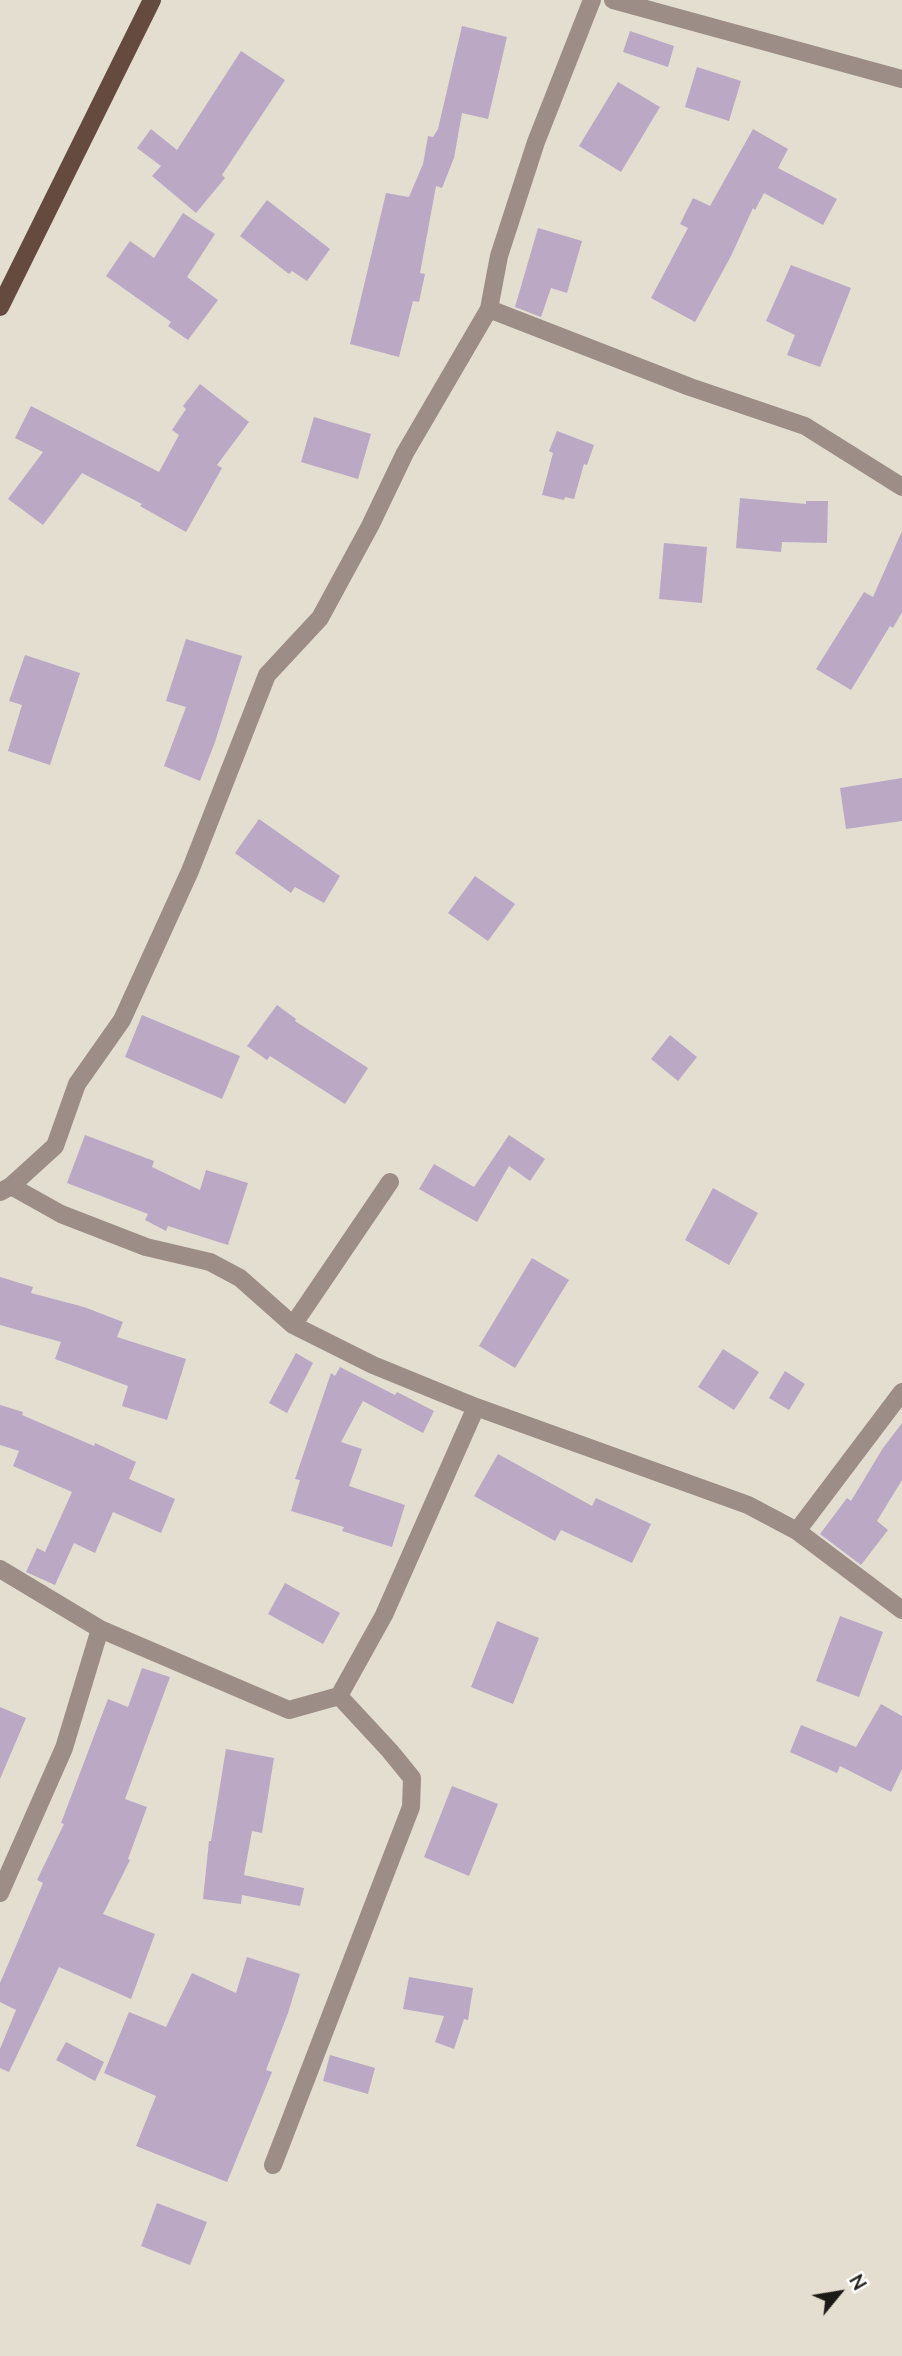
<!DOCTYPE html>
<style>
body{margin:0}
#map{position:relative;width:902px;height:2356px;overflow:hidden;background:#e4ded1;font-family:"Nunito Sans",sans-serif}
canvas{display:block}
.north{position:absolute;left:804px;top:2258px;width:70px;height:70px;-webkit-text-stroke:5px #fff;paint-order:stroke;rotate:60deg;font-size:19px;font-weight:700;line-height:28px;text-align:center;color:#1c1a15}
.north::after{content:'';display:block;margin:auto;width:24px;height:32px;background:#1c1a15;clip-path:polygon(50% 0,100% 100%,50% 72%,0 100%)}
</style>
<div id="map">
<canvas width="902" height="2356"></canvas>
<div class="north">N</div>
</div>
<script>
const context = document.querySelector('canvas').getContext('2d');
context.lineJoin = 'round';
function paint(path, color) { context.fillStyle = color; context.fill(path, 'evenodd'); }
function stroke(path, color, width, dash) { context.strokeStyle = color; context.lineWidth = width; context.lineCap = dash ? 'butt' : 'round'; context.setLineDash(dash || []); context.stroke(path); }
paint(new Path2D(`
 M 462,26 L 507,37 L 488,119 L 462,113 L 454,158 L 442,188 L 436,186 L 420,273 L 425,274 L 419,302 L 413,301 L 399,357 L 350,344 L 386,193 L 409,197 L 423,164 L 428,136 L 433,137 L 438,129 Z
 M 630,31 L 674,46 L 668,67 L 623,52 Z
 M 241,51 L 285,80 L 222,175 L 225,178 L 196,213 L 152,176 L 161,166 L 137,148 L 151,129 L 177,150 Z
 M 697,67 L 741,81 L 729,121 L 685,107 Z
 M 618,82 L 660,107 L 621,172 L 579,146 Z
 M 753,129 L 788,149 L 778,168 L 837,199 L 823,225 L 764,193 L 755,210 L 753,208 L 731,256 L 695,322 L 651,298 L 688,228 L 680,224 L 693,198 L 710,206 Z
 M 267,200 L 330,249 L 307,281 L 292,271 L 289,274 L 240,236 Z
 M 183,213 L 215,234 L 187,277 L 218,300 L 188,340 L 168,326 L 171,322 L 106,276 L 130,241 L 154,258 Z
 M 538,228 L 582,241 L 567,293 L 551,288 L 541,317 L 515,307 Z
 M 791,265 L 851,288 L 820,367 L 787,355 L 795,335 L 766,321 Z
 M 200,384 L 249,422 L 217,465 L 222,468 L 186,532 L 140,506 L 142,504 L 82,473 L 43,525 L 8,499 L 43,452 L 15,438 L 31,406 L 159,472 L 179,435 L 172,430 L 186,409 L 183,406 Z
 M 314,417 L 371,434 L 358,479 L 301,462 Z
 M 557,431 L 594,445 L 587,465 L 584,464 L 574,499 L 565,497 L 564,500 L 542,495 L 553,453 L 549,451 Z
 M 740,498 L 806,504 L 806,501 L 828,501 L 827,543 L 782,542 L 781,552 L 736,548 Z
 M 902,531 L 902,612 L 893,628 L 890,626 L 851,690 L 816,669 L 864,592 L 873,597 Z
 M 664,543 L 707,547 L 702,603 L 659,599 Z
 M 186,639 L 242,656 L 215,742 L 200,781 L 164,766 L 186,707 L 166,701 Z
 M 25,655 L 80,673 L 50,765 L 8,751 L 22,705 L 9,701 Z
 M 902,778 L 902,821 L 846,829 L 840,788 Z
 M 259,819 L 340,876 L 324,903 L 295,887 L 291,893 L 235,853 Z
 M 475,876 L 515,904 L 488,941 L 448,913 Z
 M 277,1005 L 296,1019 L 295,1021 L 368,1068 L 345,1104 L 270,1056 L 267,1060 L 247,1046 Z
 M 142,1015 L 240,1056 L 222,1099 L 125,1057 Z
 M 670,1035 L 697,1057 L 678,1081 L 651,1059 Z
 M 85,1135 L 154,1161 L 152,1167 L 200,1190 L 206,1170 L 248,1183 L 228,1245 L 168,1226 L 166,1231 L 145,1220 L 148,1214 L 67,1183 Z
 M 509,1135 L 545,1159 L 530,1181 L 509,1166 L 477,1222 L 419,1189 L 434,1164 L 474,1187 Z
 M 713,1188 L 758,1213 L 729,1265 L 685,1240 Z
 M 532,1258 L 569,1280 L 515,1368 L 479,1346 Z
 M 0,1277 L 33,1287 L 31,1293 L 84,1307 L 123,1322 L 117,1337 L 186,1359 L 167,1420 L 122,1406 L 128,1386 L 55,1359 L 61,1342 L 0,1325 Z
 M 723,1349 L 759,1372 L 734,1410 L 698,1387 Z
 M 296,1353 L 313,1363 L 287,1413 L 269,1403 Z
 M 340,1367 L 395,1395 L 397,1392 L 434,1411 L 423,1433 L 363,1401 L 341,1442 L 362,1449 L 349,1486 L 405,1505 L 392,1547 L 342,1531 L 344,1527 L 291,1511 L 300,1480 L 295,1479 L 331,1373 L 335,1376 Z
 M 785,1371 L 805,1384 L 789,1410 L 769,1398 Z
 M 0,1405 L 23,1412 L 22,1415 L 94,1446 L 95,1443 L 136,1462 L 129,1479 L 175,1499 L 161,1533 L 113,1512 L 95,1553 L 74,1543 L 55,1585 L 26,1572 L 37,1548 L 45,1552 L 72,1492 L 13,1466 L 19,1451 L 0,1445 Z
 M 902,1423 L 902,1480 L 877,1521 L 888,1530 L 861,1565 L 820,1534 L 847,1498 L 851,1501 L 883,1448 Z
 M 498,1454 L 592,1506 L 596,1498 L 651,1524 L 632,1563 L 561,1530 L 555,1541 L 474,1496 Z
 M 285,1583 L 340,1613 L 323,1644 L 268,1614 Z
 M 840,1616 L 883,1632 L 859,1697 L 816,1681 Z
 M 497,1621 L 539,1638 L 513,1704 L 471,1687 Z
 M 142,1668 L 170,1677 L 125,1799 L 147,1807 L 128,1859 L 130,1860 L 103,1914 L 155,1934 L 131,1999 L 59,1967 L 9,2072 L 0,2068 L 0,2049 L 16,2010 L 0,2002 L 0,1983 L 43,1883 L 37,1880 L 64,1824 L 61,1823 L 108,1699 L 128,1707 Z
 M 881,1704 L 902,1716 L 902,1769 L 891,1792 L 840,1766 L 837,1773 L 790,1752 L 801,1725 L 856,1747 Z
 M 0,1707 L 26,1718 L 0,1779 Z
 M 226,1749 L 274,1758 L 262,1833 L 252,1831 L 244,1875 L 304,1888 L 300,1906 L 242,1895 L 241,1904 L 203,1899 L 209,1841 L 211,1841 Z
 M 452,1786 L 498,1804 L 469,1876 L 424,1857 Z
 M 247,1957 L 300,1974 L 288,2013 L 266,2070 L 272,2072 L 227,2182 L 136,2146 L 156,2096 L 104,2073 L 129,2012 L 166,2027 L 192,1973 L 236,1993 Z
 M 409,1977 L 473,1988 L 468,2020 L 464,2019 L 454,2049 L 435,2042 L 444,2016 L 403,2009 Z
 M 66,2042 L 104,2062 L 95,2081 L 56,2060 Z
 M 330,2055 L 375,2068 L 368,2094 L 323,2081 Z
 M 157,2203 L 207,2222 L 190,2265 L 141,2246 Z`), '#baa8c5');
stroke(new Path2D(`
 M 613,0 L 902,79
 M 489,309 L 690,387 L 805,426 L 902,487
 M 11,1186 L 61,1214 L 146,1247 L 210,1262 L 240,1278 L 293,1325 L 373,1365 L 476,1407 L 748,1505 L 797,1531 L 902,1610
 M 0,1192 L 11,1186 L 55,1146 L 77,1084 L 122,1020 L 190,871 L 267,675 L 320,618 L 370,526 L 405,453 L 489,309 L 499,256 L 536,142 L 592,0
 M 293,1325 L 390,1182
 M 797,1531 L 902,1392
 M 0,1569 L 100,1629 L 289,1710 L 339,1696 L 384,1615 L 476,1407
 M 0,1893 L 64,1748 L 100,1629
 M 273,2165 L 411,1807 L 412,1778 L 390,1751 L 339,1696`), '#9c8d86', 18);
stroke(new Path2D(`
 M 0,307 L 152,0`), '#644a3f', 18);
</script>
